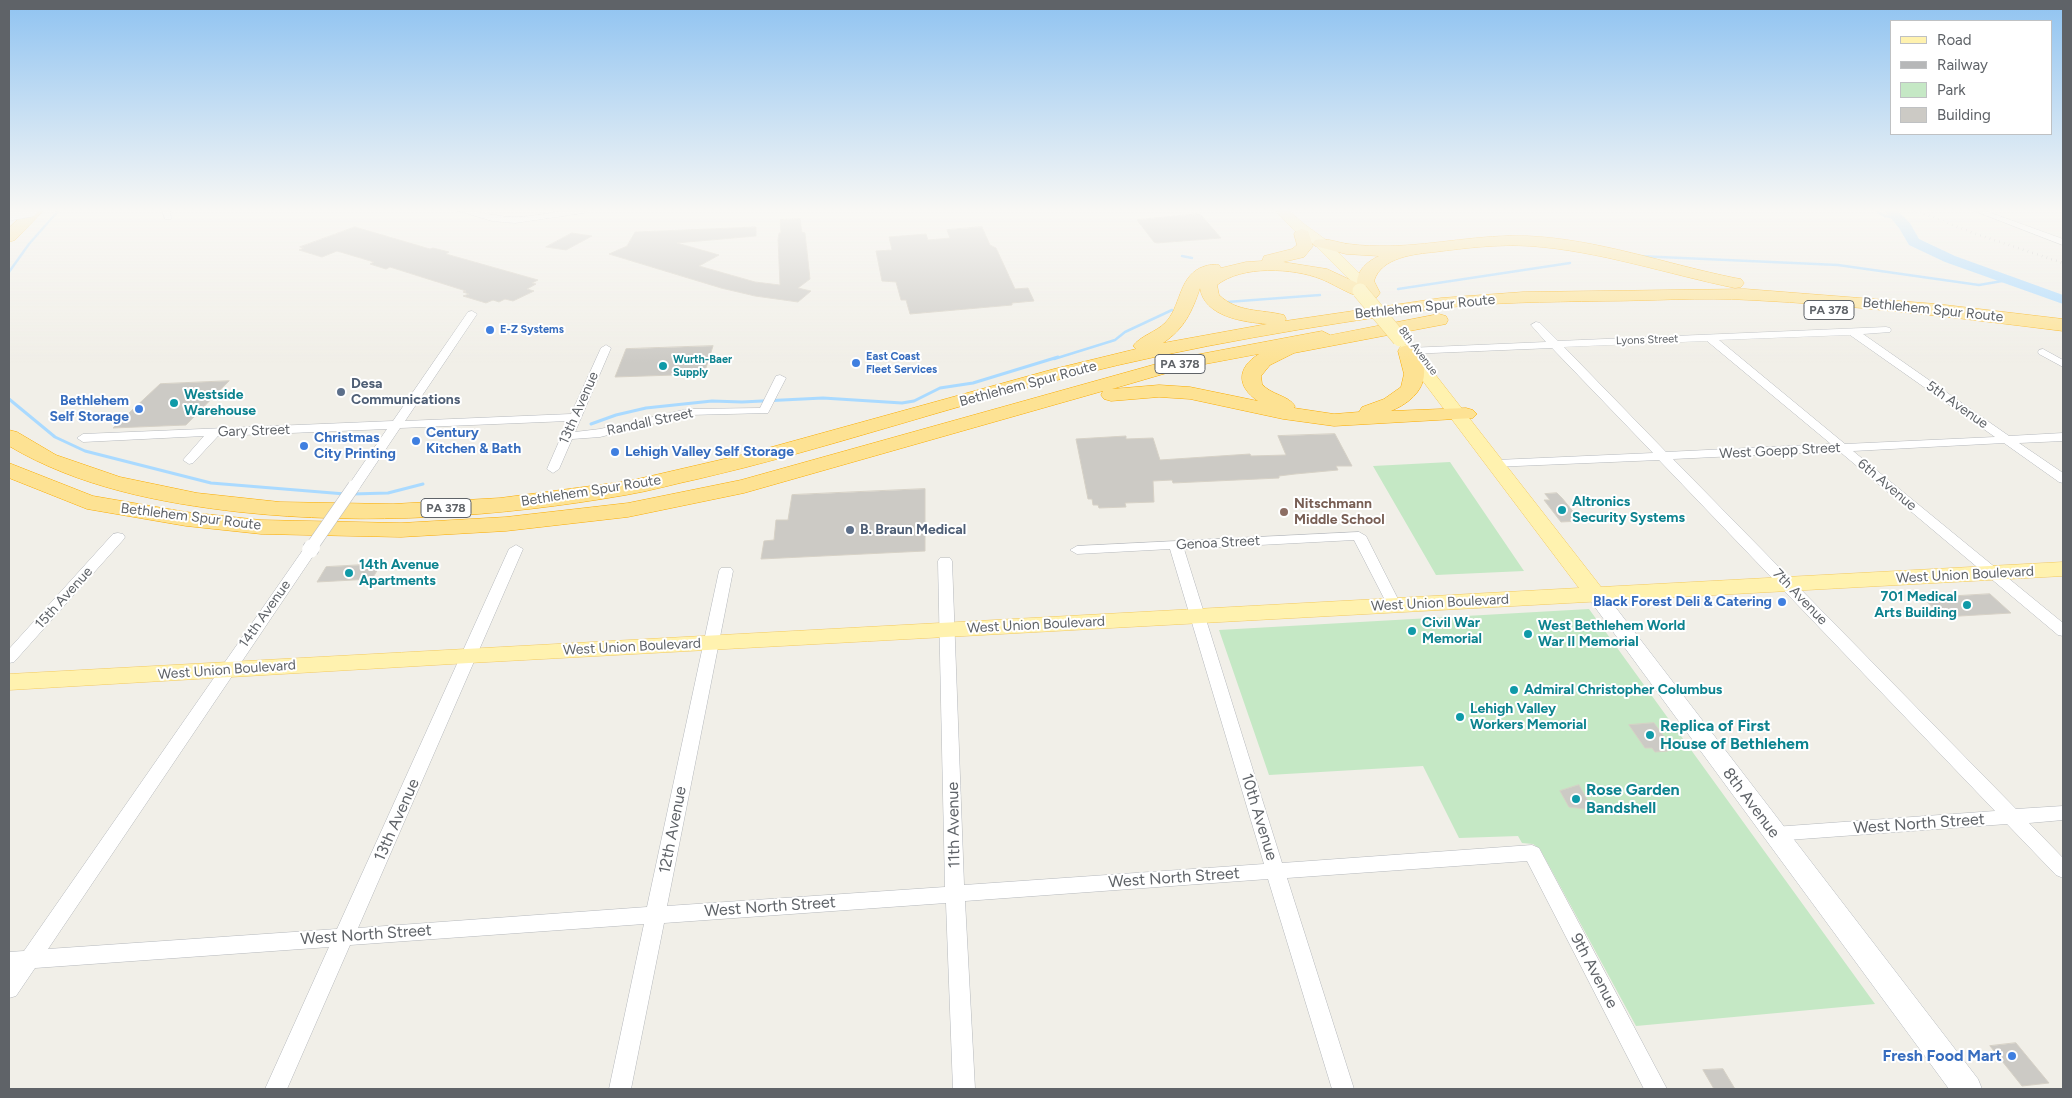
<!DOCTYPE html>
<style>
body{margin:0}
#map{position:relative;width:2072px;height:1098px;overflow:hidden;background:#f1efe8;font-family:Figtree,sans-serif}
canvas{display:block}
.frame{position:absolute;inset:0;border:10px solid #5f6368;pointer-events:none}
.legend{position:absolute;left:1890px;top:20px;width:162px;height:115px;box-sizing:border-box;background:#fff;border:1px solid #bfc1c3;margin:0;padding:6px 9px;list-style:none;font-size:15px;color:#5f6368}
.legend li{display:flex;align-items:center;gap:10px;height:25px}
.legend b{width:25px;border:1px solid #bfc1c3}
</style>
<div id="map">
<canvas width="2072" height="1098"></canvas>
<div class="frame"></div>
<ul class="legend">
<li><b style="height:6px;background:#fff2af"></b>Road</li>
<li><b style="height:6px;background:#b6b7b8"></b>Railway</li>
<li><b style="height:14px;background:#c5e8c5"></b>Park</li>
<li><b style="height:14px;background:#cccac5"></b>Building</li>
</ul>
</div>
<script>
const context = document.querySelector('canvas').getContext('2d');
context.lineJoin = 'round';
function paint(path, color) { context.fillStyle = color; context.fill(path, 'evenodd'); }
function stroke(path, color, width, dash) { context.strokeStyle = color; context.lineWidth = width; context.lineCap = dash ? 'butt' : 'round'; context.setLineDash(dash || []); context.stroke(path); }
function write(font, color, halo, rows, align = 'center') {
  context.font = font + ' Figtree,sans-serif'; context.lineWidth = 4; context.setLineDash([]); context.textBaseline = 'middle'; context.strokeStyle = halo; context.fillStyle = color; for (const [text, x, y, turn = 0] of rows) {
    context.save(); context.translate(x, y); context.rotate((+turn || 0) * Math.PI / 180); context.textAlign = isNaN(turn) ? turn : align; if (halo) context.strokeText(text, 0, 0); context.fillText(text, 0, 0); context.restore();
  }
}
paint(new Path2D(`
 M 1450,462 L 1524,571 L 1436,575 L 1373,466 Z
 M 1589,609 L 1875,1004 L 1636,1026 L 1540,849 L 1533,844 L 1522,843 L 1518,836 L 1459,838 L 1423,766 L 1269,775 L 1219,630 Z`), '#c5e8c5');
stroke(new Path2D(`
 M 1878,212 L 1885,216 L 1898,218
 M 1182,256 L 1192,258
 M 1638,256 L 1838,265 L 1979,285 L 2008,280
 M 9,272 L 29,244 L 59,210
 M 1398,289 L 1570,263
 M 1227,302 L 1320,295
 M 1054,359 L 1115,340 L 1125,332 L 1172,310`), '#aadaff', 2.5);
stroke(new Path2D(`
 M 9,399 L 55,437 L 85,451 L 211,483 L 345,494
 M 591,424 L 616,415 L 646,408 L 712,401 L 742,402 L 823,398 L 902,403 L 914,401 L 940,388 L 973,383 L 1058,357
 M 352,494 L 388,493 L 423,484`), '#aadaff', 3);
paint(new Path2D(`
 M 1884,210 L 1897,210 L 1910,223 L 1919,239 L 1955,256 L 2063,295 L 2063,304 L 1945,262 L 1909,245 L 1899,228 Z`), '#aadaff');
const building = new Path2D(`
 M 1197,214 L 1201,215 L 1221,238 L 1157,243 L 1154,242 L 1137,220 Z
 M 800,219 L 802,232 L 805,233 L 810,279 L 798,288 L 811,291 L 798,302 L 755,296 L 721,288 L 609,254 L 627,246 L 635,232 L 756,227 L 756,236 L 677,243 L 719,255 L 699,266 L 755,282 L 780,285 L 778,239 L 779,233 L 781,233 L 780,220 Z
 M 355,227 L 430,249 L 433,248 L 449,252 L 446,254 L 538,280 L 532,283 L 536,284 L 527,289 L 534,291 L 513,301 L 505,299 L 499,302 L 493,300 L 486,303 L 463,296 L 469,294 L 463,292 L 466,291 L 390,267 L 386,269 L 370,264 L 374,262 L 337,251 L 322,257 L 299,250 L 304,248 L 300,247 Z
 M 982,227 L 990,245 L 996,248 L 1015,289 L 1028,288 L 1034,301 L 1012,303 L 1012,305 L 910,314 L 906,300 L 901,300 L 896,282 L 882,281 L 876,251 L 892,250 L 889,237 L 926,234 L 928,240 L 950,238 L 947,230 Z
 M 572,233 L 592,236 L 566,250 L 546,247 Z
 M 713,346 L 704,374 L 615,377 L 626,349 Z
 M 229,381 L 186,425 L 113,428 L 160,384 Z
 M 1335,434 L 1352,466 L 1336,466 L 1338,470 L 1295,474 L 1279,476 L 1279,478 L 1173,483 L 1172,480 L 1153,481 L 1154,502 L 1125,503 L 1126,507 L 1099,508 L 1098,505 L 1093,505 L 1092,499 L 1088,499 L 1076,439 L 1126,436 L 1126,439 L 1153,438 L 1160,460 L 1250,454 L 1251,456 L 1286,455 L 1278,436 Z
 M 925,489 L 925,551 L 761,559 L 764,541 L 774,540 L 776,520 L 788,520 L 792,495 Z
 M 1557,493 L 1562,498 L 1581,521 L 1561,522 L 1544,500 L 1550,500 L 1545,494 Z
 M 381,564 L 372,579 L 317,582 L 326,567 Z
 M 1990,594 L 2011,613 L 1943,617 L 1923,598 Z
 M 1654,723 L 1671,746 L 1665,747 L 1668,751 L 1655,752 L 1652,748 L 1645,748 L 1629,725 Z
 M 1579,785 L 1593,810 L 1569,807 L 1560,791 Z
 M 2016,1043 L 2049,1083 L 2022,1086 L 1990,1046 Z
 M 1723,1069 L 1735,1089 L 1714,1089 L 1703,1070 Z`);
paint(building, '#cccac5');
stroke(building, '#d6d1c6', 1);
const street = new Path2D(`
 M 162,210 L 170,210 L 171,219 L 165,219 Z
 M 456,210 C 475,209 494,217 514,217 C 539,217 563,208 588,210 L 584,213 L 515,223 L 492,221 Z
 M 1972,210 L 1983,210 L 2063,239 L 2063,245 Z
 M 472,311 L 477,314 L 405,421 L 571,414 L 601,348 L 606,345 L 611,348 L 575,432 L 600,429 L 688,409 L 760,408 L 776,376 L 780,375 L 786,378 L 768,413 L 688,415 L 600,437 L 572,439 L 559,469 L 553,473 L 547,469 L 568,421 L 400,428 L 359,489 L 354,490 L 348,486 L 387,429 L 218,436 L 193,463 L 189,464 L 183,460 L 204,436 L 83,442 L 77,438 L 83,434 L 393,421 L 468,312 Z
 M 1536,322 L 1540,323 L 1558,341 L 1886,327 L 1890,328 L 1891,330 L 1890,332 L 1863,334 L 2009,436 L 2063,433 L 2063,441 L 2019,443 L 2063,473 L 2063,483 L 2059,482 L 2004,443 L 1853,451 L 2063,623 L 2063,636 L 2058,635 L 1839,451 L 1673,459 L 2016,809 L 2063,806 L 2063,820 L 2029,823 L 2063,858 L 2063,878 L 2056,875 L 2007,824 L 1774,841 L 1768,839 L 1765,834 L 1768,829 L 1774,827 L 1995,811 L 1659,460 L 1493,467 L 1491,464 L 1493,461 L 1497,460 L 1653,453 L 1552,348 L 1408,354 L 1403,351 L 1408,348 L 1546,342 L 1531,325 ZM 1850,335 L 1995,437 L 1845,444 L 1719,340 ZM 1707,341 L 1831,444 L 1666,452 L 1564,347 Z
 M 2043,349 L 2063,360 L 2063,367 L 2039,354 L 2038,352 L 2039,350 Z
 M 1359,532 L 1366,536 L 1401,605 L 1399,608 L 1389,608 L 1354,540 L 1184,549 L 1282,863 L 1532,845 L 1539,848 L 1667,1089 L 1644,1089 L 1527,861 L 1287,878 L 1354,1089 L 1332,1089 L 1268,879 L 965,901 L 975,1089 L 953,1089 L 946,903 L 664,923 L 631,1089 L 609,1089 L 644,924 L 350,945 L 287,1089 L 265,1089 L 329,947 L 35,968 L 16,996 L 9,998 L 9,972 L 10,970 L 9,970 L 9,952 L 24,951 L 305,547 L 315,547 L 317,550 L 48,949 L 337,929 L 509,549 L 516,545 L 523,549 L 358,928 L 647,907 L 719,571 L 721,568 L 731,568 L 733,571 L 667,906 L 945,887 L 938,561 L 940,558 L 950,558 L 952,561 L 964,885 L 1264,864 L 1170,549 L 1077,554 L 1070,550 L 1077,546 Z
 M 118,533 L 123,534 L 125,537 L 123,540 L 14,662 L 9,663 L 9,649 L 113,534 Z`);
const secondary = new Path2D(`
 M 1596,589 L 1603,591 L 1978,1079 L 1982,1089 L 1949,1089 L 1589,599 L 1586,595 L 1589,591 Z`);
const primary = new Path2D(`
 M 1275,210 L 1288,210 L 1304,224 L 1326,240 L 1379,293 L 1376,296 L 1366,296 L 1316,246 L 1294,230 Z
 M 1407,344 L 1413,346 L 1601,587 L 2063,562 L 2063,576 L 469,663 L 9,690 L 9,674 L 1579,588 L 1401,352 L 1399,349 L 1401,346 Z`);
const highway = new Path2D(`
 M 28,210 L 44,210 L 15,240 L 9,242 L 9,228 Z
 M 1302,229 L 1308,231 L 1313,246 L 1304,257 L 1283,262 L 1327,269 L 1357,283 C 1357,270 1368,261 1379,256 L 1346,254 L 1315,246 L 1313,243 L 1315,240 C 1326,237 1338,243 1349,244 C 1363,246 1376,246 1390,246 C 1436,245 1481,234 1527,236 C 1597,239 1666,264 1735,278 L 1741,279 L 1744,283 L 1741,287 L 1735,288 C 1667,274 1600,251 1530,246 C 1498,244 1466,248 1435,252 C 1415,254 1381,257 1374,281 L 1380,293 L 1377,297 C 1358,302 1339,286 1321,279 C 1293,268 1242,265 1217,285 L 1219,295 C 1238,313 1260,309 1284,315 L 1286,319 L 1285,321 L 1441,298 L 1523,292 L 1745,289 L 1937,304 L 2063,319 L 2063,331 C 1959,318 1855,305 1750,300 C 1701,297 1651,301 1602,301 C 1547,302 1490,302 1435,309 C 1313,326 1192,346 1073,376 C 947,407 824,450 698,479 C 674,484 650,491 626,495 C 500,517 367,526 239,512 C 160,503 78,487 9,446 L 9,430 L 17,432 L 56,455 L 120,477 L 197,493 L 280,502 L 393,504 L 500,498 L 629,481 L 750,453 L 1054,369 L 1136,349 L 1133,346 C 1140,336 1156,332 1165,323 C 1181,307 1178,279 1200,268 C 1207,265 1212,264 1219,265 L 1221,268 L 1246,262 L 1262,261 L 1264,256 L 1292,249 L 1297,245 L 1294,234 L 1296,231 ZM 1200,288 C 1204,317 1244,322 1267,324 L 1163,343 C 1184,329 1192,312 1200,288 Z
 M 1439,314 L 1446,316 L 1448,320 L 1446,324 L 1294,353 L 1270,365 L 1261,376 L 1262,384 C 1271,395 1288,395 1295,406 L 1294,408 L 1334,414 L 1359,412 L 1362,407 L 1384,399 L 1401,387 L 1404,374 L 1398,351 L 1401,347 L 1408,345 L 1415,347 C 1435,376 1420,399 1391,411 L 1466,408 L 1473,410 L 1477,414 L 1473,418 L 1334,426 L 1283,419 L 1190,399 L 1159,397 L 1111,401 L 1104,399 L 1101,395 L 1103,391 L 744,493 L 628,517 L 506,531 L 401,537 L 261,534 L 186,526 L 87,509 L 9,478 L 9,463 L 93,496 L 186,512 L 261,520 L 401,523 L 506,517 L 628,503 L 741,480 L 1174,359 L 1322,331 L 1330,335 ZM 1259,354 C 1236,368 1237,387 1258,401 L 1190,387 L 1159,385 L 1112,389 L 1184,368 Z`);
stroke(street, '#b5b8bc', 1);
stroke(secondary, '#b6babf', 1);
stroke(primary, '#f2c960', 1);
stroke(highway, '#f9ab00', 1);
paint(street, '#fff');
paint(secondary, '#fff');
paint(primary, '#fff2af');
paint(highway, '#fde293');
stroke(new Path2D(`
 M 1915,210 L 1973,233 L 2063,263`), '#b6b7b8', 2.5, [0.5, 4.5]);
const streetBridgeFar1 = new Path2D(`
 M 311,548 L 354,486`);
const streetBridge = new Path2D(`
 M 310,550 L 312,547`);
const secondaryBridge = new Path2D(`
 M 9,214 L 31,210`);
const primaryBridge = new Path2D(`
 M 1360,291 L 1400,339`);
stroke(streetBridgeFar1, '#b5b8bc', 13, []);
stroke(streetBridge, '#b5b8bc', 17, []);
stroke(secondaryBridge, '#b6babf', 14, []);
stroke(primaryBridge, '#f2c960', 16, []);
stroke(streetBridgeFar1, '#fff', 12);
stroke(streetBridge, '#fff', 16);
stroke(secondaryBridge, '#fff', 13);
stroke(primaryBridge, '#fff2af', 15);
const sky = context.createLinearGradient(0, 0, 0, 363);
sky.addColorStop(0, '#8fc3f1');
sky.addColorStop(0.58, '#f9f8f5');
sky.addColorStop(1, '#f9f8f500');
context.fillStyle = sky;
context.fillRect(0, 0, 2072, 363);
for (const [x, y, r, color] of [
 [490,330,5,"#3f7fe0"],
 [856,363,5,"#3f7fe0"],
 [663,366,5,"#0f9aa8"],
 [341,392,5,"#5c6f8a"],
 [174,403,5,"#0f9aa8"],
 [139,409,5,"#3f7fe0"],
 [416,441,5,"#3f7fe0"],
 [304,446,5,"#3f7fe0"],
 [615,452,5,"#3f7fe0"],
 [1562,510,5,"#0f9aa8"],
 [1284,512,5,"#8d6e63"],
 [850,530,5,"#5c6f8a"],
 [349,573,5,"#0f9aa8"],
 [1782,602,5,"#3f7fe0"],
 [1967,605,5,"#0f9aa8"],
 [1412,631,5,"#0f9aa8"],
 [1528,634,5,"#0f9aa8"],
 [1514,690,5,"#0f9aa8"],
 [1460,717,5,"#0f9aa8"],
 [1650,735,5,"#0f9aa8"],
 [1576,799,5,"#0f9aa8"],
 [2012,1056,5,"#3f7fe0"]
]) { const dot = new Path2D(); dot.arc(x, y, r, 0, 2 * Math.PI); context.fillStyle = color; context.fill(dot); stroke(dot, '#fff', 2); }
write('bold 11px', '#366cbe', '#fff', [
 ["E-Z Systems",500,330],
 ["East Coast",866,357],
 ["Fleet Services",866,370]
], 'left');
write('11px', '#5f6368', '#fff', [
 ["Lyons Street",1647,340,-2],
 ["8th Avenue",1418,351,53]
]);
write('bold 11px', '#0d838f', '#fff', [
 ["Wurth-Baer",673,360],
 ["Supply",673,373]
], 'left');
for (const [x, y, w] of [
 [1829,310,50],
 [1180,364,50],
 [446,508,50]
]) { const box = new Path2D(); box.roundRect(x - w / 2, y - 9.5, w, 19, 4); context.fillStyle = '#fff'; context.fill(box); stroke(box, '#5f6368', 1); }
write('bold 12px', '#5f6368', null, [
 ["PA 378",1829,310],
 ["PA 378",1180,364],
 ["PA 378",446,508]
]);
write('14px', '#5f6368', '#fff', [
 ["Bethlehem Spur Route",1425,307,-6],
 ["Bethlehem Spur Route",1933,310,6],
 ["Bethlehem Spur Route",1028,384,-15],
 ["5th Avenue",1957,405,35],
 ["13th Avenue",579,408,-66],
 ["Randall Street",650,422,-12],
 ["Gary Street",254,431,-2],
 ["West Goepp Street",1780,451,-3],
 ["6th Avenue",1887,485,40],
 ["Bethlehem Spur Route",591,491,-9],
 ["Bethlehem Spur Route",191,517,7],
 ["Genoa Street",1218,543,-3],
 ["West Union Boulevard",1965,575,-3],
 ["7th Avenue",1800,597,46],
 ["15th Avenue",64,598,-48],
 ["West Union Boulevard",1440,603,-3],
 ["14th Avenue",265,614,-55],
 ["West Union Boulevard",1036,625,-3],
 ["West Union Boulevard",632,647,-3],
 ["West Union Boulevard",227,670,-4]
]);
write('bold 14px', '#4e5e75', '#fff', [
 ["Desa",351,384],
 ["Communications",351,400],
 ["B. Braun Medical",860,530]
], 'left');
write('bold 14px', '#0d838f', '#fff', [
 ["Westside",184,395],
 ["Warehouse",184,411],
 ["Altronics",1572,502],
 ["Security Systems",1572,518],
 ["14th Avenue",359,565],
 ["Apartments",359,581],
 ["701 Medical",1957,597,"right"],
 ["Arts Building",1957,613,"right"],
 ["Civil War",1422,623],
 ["Memorial",1422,639],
 ["West Bethlehem World",1538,626],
 ["War II Memorial",1538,642],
 ["Admiral Christopher Columbus",1524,690],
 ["Lehigh Valley",1470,709],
 ["Workers Memorial",1470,725]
], 'left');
write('bold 14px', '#366cbe', '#fff', [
 ["Bethlehem",129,401,"right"],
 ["Self Storage",129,417,"right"],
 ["Century",426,433],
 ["Kitchen & Bath",426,449],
 ["Christmas",314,438],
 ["City Printing",314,454],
 ["Lehigh Valley Self Storage",625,452],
 ["Black Forest Deli & Catering",1772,602,"right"]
], 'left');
write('bold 14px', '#785e54', '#fff', [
 ["Nitschmann",1294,504],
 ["Middle School",1294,520]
], 'left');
write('bold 16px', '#0d838f', '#fff', [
 ["Replica of First",1660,726],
 ["House of Bethlehem",1660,744],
 ["Rose Garden",1586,790],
 ["Bandshell",1586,808]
], 'left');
write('16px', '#5f6368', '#fff', [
 ["8th Avenue",1751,803,53],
 ["10th Avenue",1259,817,73],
 ["13th Avenue",397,820,-66],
 ["West North Street",1919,824,-4],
 ["11th Avenue",954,825,-91],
 ["12th Avenue",673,830,-79],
 ["West North Street",1174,878,-4],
 ["West North Street",770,907,-4],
 ["West North Street",366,935,-4],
 ["9th Avenue",1594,971,62]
]);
write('bold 16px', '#366cbe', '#fff', [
 ["Fresh Food Mart",2002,1056]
], 'right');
</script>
